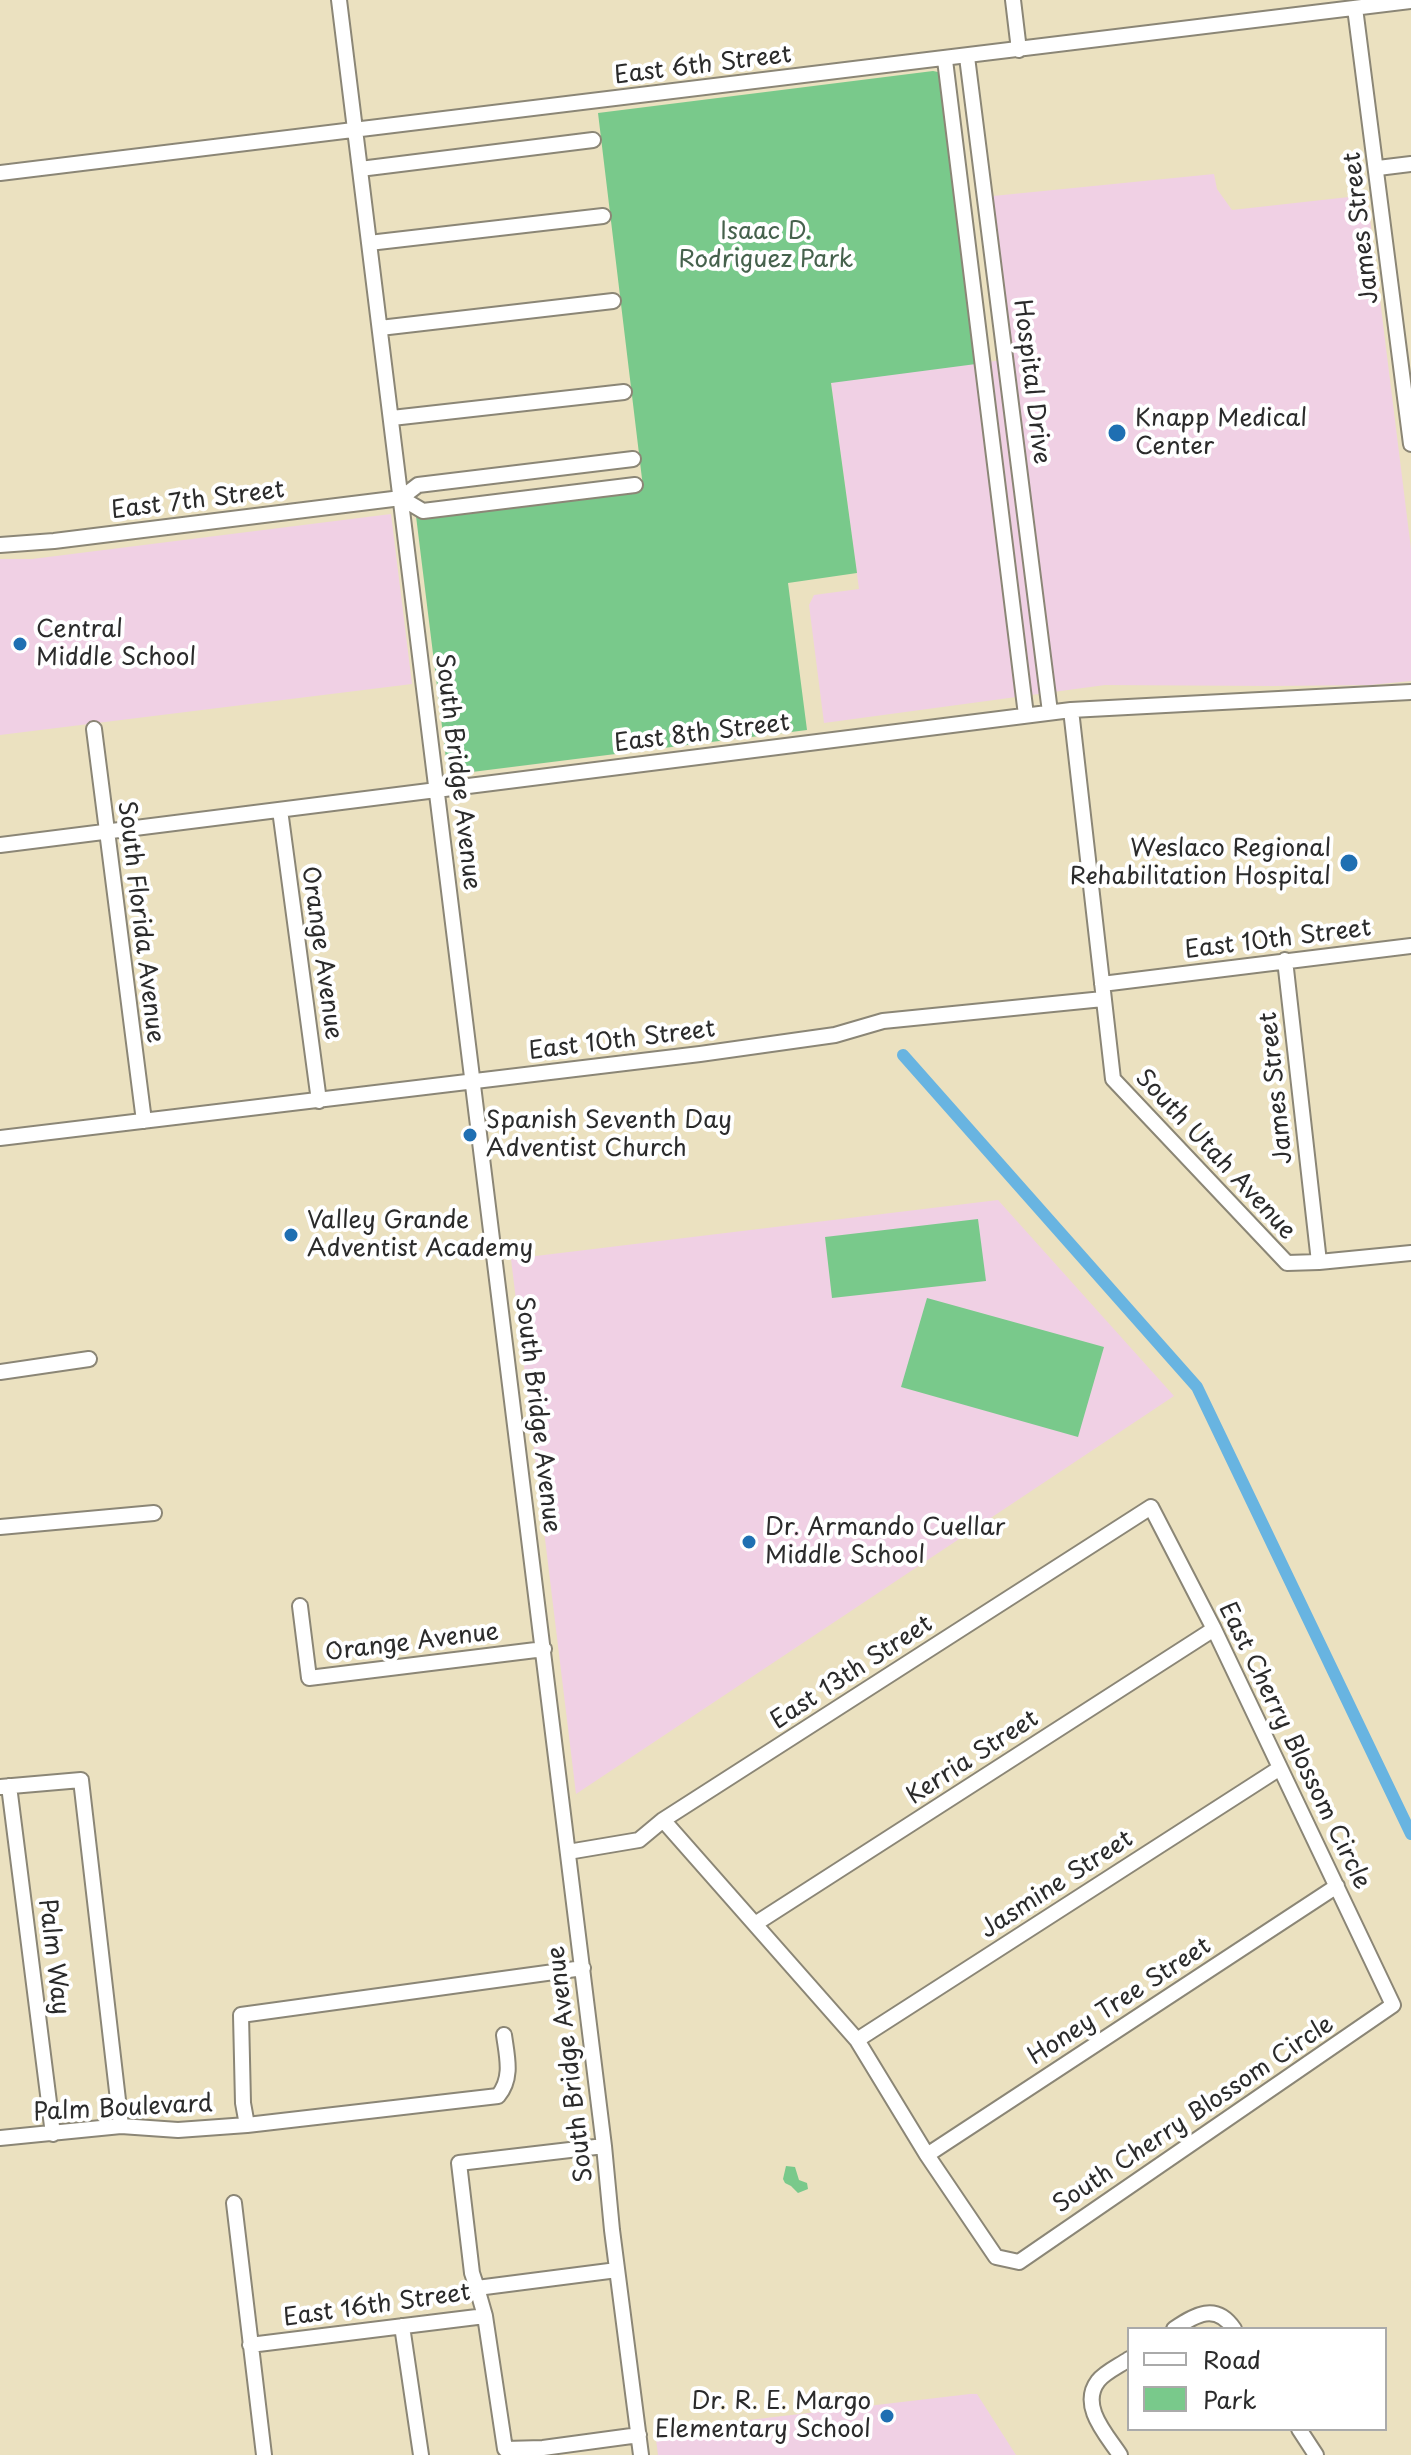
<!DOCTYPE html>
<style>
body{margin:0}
#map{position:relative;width:1411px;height:2455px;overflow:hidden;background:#ebe1c0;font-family:"Playpen Sans",sans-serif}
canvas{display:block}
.legend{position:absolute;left:1127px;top:2327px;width:260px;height:104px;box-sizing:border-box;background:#fff;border:2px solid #aaa;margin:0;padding:10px 14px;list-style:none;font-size:24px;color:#2b2b2b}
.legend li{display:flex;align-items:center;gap:16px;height:40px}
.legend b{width:40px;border:2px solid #aaa}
</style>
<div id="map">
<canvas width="1411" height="2455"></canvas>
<ul class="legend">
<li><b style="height:10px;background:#fff"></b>Road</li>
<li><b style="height:22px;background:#79c98b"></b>Park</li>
</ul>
</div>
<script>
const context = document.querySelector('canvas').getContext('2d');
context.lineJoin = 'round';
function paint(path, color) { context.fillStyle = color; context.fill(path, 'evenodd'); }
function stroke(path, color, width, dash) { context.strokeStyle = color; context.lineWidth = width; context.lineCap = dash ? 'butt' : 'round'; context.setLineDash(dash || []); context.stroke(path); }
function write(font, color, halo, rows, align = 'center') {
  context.font = font + ' "Playpen Sans",sans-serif'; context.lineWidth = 8; context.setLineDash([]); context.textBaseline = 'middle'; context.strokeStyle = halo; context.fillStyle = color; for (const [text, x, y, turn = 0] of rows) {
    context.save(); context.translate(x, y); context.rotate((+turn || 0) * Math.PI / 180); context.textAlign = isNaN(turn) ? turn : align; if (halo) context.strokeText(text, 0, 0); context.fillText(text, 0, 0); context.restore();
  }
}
paint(new Path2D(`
 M 1214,174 L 1217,189 L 1232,210 L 1367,195 L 1411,549 L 1411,681 L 1370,685 L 1272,686 L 1105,685 L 824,723 L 809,605 L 814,595 L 859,589 L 831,382 L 1011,359 L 993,196 Z
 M 391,514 L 412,684 L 0,735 L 0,559 L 32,559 Z
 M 998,1200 L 1174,1396 L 576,1794 L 511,1259 Z
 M 970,2394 L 977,2394 L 1016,2455 L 658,2455 L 655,2431 Z`), '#f0d0e4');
paint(new Path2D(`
 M 933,71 L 938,72 L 942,80 L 976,364 L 831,383 L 857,573 L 788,583 L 807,730 L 448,775 L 416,516 L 643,487 L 598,113 Z
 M 978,1219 L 986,1281 L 832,1298 L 825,1237 Z
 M 927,1298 L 1104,1347 L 1078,1437 L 901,1387 Z
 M 786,2166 L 795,2167 L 799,2180 L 807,2183 L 808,2189 L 798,2193 L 791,2186 L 785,2183 L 783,2179 Z`), '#79c98b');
stroke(new Path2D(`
 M 903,1055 L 1197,1387 L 1411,1834`), '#68b4e1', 12);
const minor = new Path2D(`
 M 339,0 L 604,2146 L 612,2230 L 641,2455
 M 1013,0 L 1019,50
 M 1355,8 L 1411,444
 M 967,57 L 1050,712
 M 945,60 L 1026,715
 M 1378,168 L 1411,164
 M 360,169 L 593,140
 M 0,173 L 1411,1
 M 369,243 L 603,216
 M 380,328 L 613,301
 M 392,418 L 624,392
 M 401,498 L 423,511 L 635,485
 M 0,545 L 54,541 L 401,498 L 418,485 L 633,459
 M 1071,710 L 1113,1079 L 1287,1263 L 1319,1262
 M 94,729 L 144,1121
 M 280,810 L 319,1101
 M 0,845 L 1071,710 L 1411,692
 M 1285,960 L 1319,1262 L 1411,1253
 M 1102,984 L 1411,946
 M 0,1138 L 700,1054 L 835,1035 L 883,1021 L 1103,999
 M 0,1372 L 89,1359
 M 0,1527 L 154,1513
 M 300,1606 L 309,1678 L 544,1649
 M 9,1786 L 53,2134
 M 0,1787 L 81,1780 L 121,2126
 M 568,1852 L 639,1840 L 663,1820 L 1151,1507 L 1214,1629 L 1393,2005 L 1019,2262 L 996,2257 L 927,2155 L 857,2040 L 663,1820
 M 755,1924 L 1214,1629
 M 857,2040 L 1280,1768
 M 247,2125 L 243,2103 L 241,2015 L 583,1968
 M 0,2138 L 121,2126 L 178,2130 L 247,2125 L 498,2096 C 513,2078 507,2057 504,2035
 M 927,2155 L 1337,1886
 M 234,2203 L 264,2455
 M 477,2288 L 472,2273 L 459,2163 L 604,2146
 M 485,2316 L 505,2449 L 543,2448 L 639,2435
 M 402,2326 L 421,2455
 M 1174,2329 C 1195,2315 1216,2302 1234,2329
 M 250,2345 L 485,2316 L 477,2288 L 617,2270
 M 1299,2429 L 1316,2455
 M 1120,2455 C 1107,2435 1079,2406 1098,2381 C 1105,2372 1119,2366 1129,2359`);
stroke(minor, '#8b8676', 18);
stroke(minor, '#fff', 14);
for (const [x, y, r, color] of [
 [1117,433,10,"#1f6fb2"],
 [20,644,8,"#1f6fb2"],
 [1349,863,10,"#1f6fb2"],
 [470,1135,8,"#1f6fb2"],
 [291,1235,8,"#1f6fb2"],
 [749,1542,8,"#1f6fb2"],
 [887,2416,8,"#1f6fb2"]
]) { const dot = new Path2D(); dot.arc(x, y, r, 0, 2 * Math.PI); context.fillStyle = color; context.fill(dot); stroke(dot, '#fff', 3); }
write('24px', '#2b2b2b', '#fff', [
 ["East 6th Street",703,66,-7],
 ["James Street",1362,228,-97],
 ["Hospital Drive",1031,382,83],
 ["East 7th Street",198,501,-7],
 ["East 8th Street",702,734,-7],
 ["South Bridge Avenue",457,772,83],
 ["South Florida Avenue",140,922,83],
 ["East 10th Street",1278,940,-7],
 ["Orange Avenue",321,953,82],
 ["East 10th Street",622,1041,-7],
 ["James Street",1277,1088,-96],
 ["South Utah Avenue",1215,1155,47],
 ["South Bridge Avenue",537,1415,83],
 ["Orange Avenue",412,1643,-7],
 ["East 13th Street",852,1673,-33],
 ["East Cherry Blossom Circle",1294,1746,64],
 ["Kerria Street",973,1758,-33],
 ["Jasmine Street",1057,1885,-33],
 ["Palm Way",53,1957,83],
 ["Honey Tree Street",1120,2002,-33],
 ["South Bridge Avenue",571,2064,-97],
 ["Palm Boulevard",123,2109,-3],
 ["South Cherry Blossom Circle",1194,2115,-34],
 ["East 16th Street",377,2306,-8]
]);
write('24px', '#46624d', '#fff', [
 ["Isaac D.",766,232],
 ["Rodriguez Park",766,260]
]);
write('24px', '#2b2b2b', '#fff', [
 ["Knapp Medical",1135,419],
 ["Center",1135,447],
 ["Central",36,630],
 ["Middle School",36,658],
 ["Weslaco Regional",1331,849,"right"],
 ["Rehabilitation Hospital",1331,877,"right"],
 ["Spanish Seventh Day",486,1121],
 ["Adventist Church",486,1149],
 ["Valley Grande",307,1221],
 ["Adventist Academy",307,1249],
 ["Dr. Armando Cuellar",765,1528],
 ["Middle School",765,1556],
 ["Dr. R. E. Margo",871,2402,"right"],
 ["Elementary School",871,2430,"right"]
], 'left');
</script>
